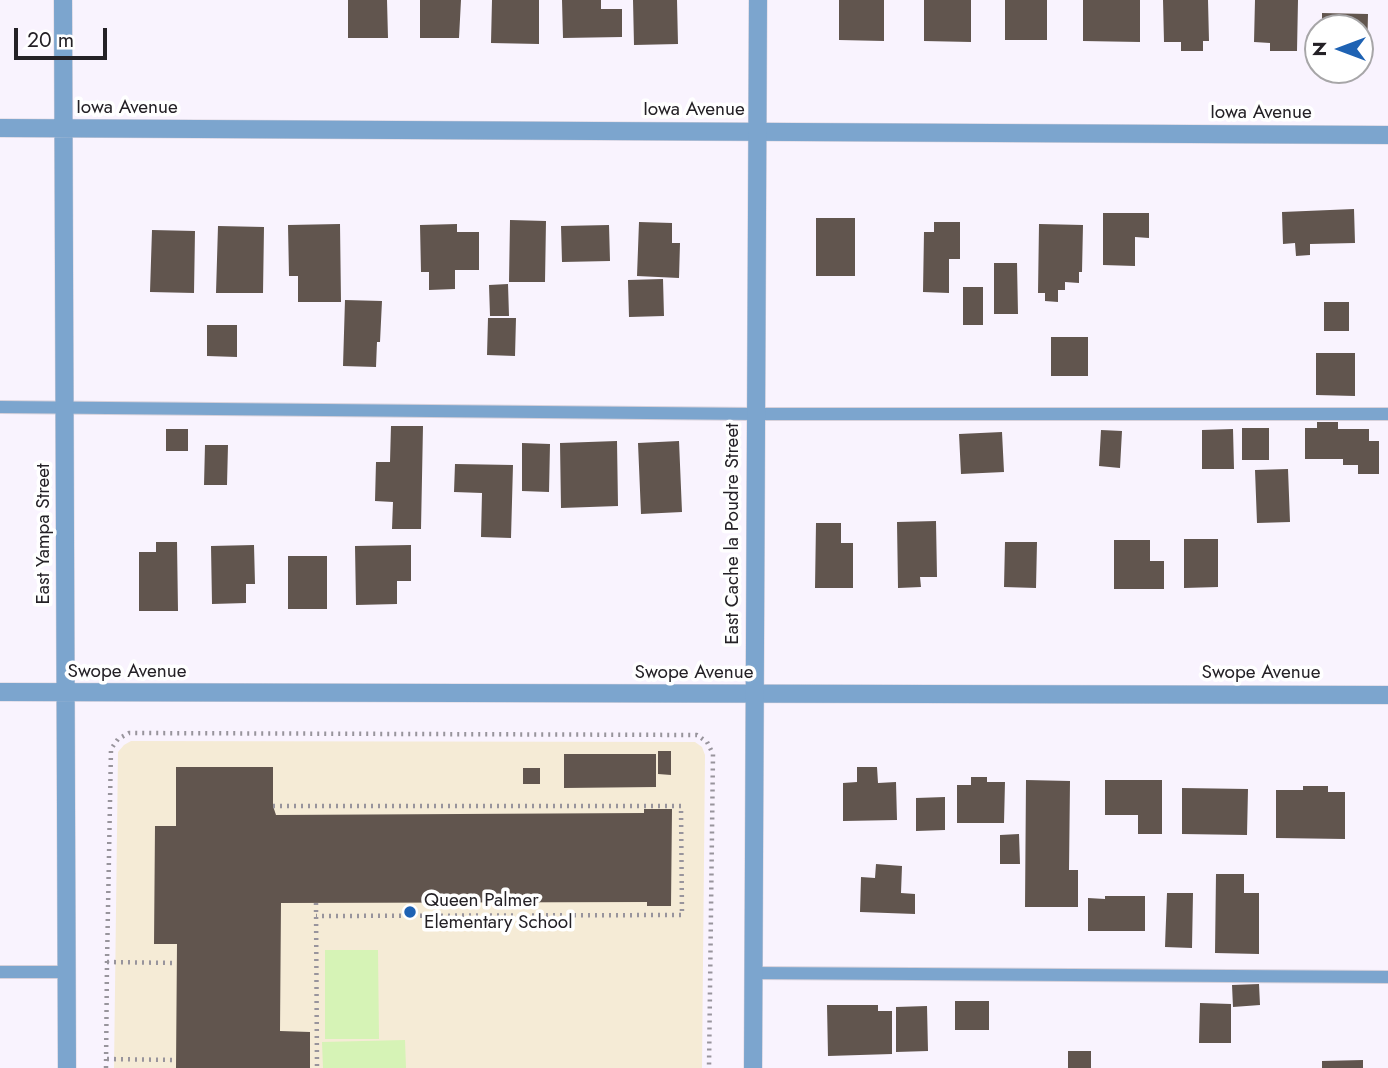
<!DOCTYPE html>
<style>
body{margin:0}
#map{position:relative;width:1388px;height:1068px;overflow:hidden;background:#f9f3fe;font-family:Jost,sans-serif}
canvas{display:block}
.north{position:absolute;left:1304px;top:14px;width:70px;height:70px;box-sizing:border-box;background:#fff;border:2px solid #a7a6a8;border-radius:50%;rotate:270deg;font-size:19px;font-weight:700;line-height:28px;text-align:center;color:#242126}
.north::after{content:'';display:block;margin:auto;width:24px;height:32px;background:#1e62b3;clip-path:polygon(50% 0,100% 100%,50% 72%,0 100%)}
.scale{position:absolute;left:14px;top:28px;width:93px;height:32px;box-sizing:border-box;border:4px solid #242126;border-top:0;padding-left:9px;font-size:21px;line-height:24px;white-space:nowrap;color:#242126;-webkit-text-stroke:5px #fff;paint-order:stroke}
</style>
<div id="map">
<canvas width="1388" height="1068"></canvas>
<div class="north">N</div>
<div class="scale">20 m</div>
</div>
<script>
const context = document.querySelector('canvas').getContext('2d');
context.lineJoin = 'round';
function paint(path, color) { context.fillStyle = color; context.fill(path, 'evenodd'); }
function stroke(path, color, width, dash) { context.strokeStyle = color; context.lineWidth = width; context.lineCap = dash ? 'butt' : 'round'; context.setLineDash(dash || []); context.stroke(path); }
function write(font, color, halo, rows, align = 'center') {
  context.font = font + ' Jost,sans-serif'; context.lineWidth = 7; context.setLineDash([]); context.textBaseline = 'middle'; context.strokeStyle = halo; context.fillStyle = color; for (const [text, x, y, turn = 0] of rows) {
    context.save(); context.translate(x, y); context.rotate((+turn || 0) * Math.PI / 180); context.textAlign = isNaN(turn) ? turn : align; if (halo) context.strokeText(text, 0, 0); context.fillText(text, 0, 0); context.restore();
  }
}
paint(new Path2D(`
 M 131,741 L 695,742 L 702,747 L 705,755 L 702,1068 L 114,1068 L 118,752 L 124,745 Z`), '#f5ebd6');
paint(new Path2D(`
 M 325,950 L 378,950 L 379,1039 L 325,1039 Z
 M 405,1040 L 406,1068 L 323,1068 L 322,1042 Z`), '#d6f3b6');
paint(new Path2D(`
 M 348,0 L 387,0 L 388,38 L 348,38 Z
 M 420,0 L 461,0 L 459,38 L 420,38 Z
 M 492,0 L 539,0 L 539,44 L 491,43 Z
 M 562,0 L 601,0 L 601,9 L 622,9 L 622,37 L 563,38 Z
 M 633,0 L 677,0 L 678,44 L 634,45 Z
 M 839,0 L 884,0 L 884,41 L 839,40 Z
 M 924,0 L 971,0 L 971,42 L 924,41 Z
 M 1005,0 L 1047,0 L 1047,40 L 1005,40 Z
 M 1083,0 L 1140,0 L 1140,42 L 1083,41 Z
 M 1163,0 L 1208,0 L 1209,41 L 1203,41 L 1203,51 L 1181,51 L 1181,42 L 1164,42 Z
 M 1255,0 L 1298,0 L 1297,51 L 1270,51 L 1270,43 L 1254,42 Z
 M 1322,13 L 1368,14 L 1367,57 L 1360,57 L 1360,28 L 1322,28 Z
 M 1354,209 L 1355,243 L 1310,244 L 1310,255 L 1296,256 L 1295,243 L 1283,244 L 1282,212 Z
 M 1103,213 L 1149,213 L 1149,238 L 1135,237 L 1135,266 L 1103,265 Z
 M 816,218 L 855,218 L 855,276 L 816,276 Z
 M 510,220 L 546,221 L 545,282 L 509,282 Z
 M 639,222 L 672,223 L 672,243 L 680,243 L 679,278 L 637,276 Z
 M 934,222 L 960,222 L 960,259 L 949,259 L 949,293 L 923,292 L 924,232 L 934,232 Z
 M 340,224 L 341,302 L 298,302 L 298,276 L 289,276 L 288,225 Z
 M 457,224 L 457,232 L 479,232 L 479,270 L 455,270 L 455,289 L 429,290 L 429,272 L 421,272 L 420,225 Z
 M 1039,224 L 1083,225 L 1082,272 L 1079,272 L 1079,283 L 1065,282 L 1065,290 L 1058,290 L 1058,302 L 1045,301 L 1045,293 L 1038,293 Z
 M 609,225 L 610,261 L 562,262 L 561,226 Z
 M 218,226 L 264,227 L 263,293 L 216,293 Z
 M 152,230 L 195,231 L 194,293 L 150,292 Z
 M 994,263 L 1017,263 L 1018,314 L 994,314 Z
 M 663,279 L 664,316 L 629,317 L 628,280 Z
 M 508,284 L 509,316 L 490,316 L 489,285 Z
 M 963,287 L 983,287 L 983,325 L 963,325 Z
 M 345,300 L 382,301 L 380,342 L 377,342 L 376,367 L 343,366 Z
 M 1324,302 L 1349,302 L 1349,331 L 1324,331 Z
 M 488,318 L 516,318 L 515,356 L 487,355 Z
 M 207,325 L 237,325 L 237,357 L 207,356 Z
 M 1051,337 L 1088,337 L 1088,376 L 1051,376 Z
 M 1316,353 L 1355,353 L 1355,396 L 1316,395 Z
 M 1317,422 L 1338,422 L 1338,429 L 1369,429 L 1369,441 L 1379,441 L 1379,474 L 1358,474 L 1358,465 L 1343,465 L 1343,459 L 1305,459 L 1305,428 L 1317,428 Z
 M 391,426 L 423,426 L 421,529 L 392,529 L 393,502 L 375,501 L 376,462 L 390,462 Z
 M 1242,428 L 1269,428 L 1269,460 L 1242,460 Z
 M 166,429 L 188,429 L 188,451 L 166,451 Z
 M 1233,429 L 1234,469 L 1202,469 L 1202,430 Z
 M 1101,430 L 1122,431 L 1120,468 L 1099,466 Z
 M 1002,432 L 1004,472 L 961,474 L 959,434 Z
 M 617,441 L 618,506 L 561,508 L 560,443 Z
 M 679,441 L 682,512 L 641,514 L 638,443 Z
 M 522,443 L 550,444 L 549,492 L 522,491 Z
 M 205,445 L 228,445 L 227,485 L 204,485 Z
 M 455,464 L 513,465 L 511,538 L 481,537 L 482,493 L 454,492 Z
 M 1288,469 L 1290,522 L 1257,523 L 1255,470 Z
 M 936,521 L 937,577 L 920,577 L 921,587 L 898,588 L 897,522 Z
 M 816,523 L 841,523 L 841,543 L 853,543 L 853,588 L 815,588 Z
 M 1184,539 L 1218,539 L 1218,587 L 1184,588 Z
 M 1114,540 L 1150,540 L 1150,561 L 1164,561 L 1164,589 L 1114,589 Z
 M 156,542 L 177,542 L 178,611 L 139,611 L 139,552 L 156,552 Z
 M 1005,542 L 1037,542 L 1036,588 L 1004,587 Z
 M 254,545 L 255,584 L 246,584 L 246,603 L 212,604 L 211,546 Z
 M 411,545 L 411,581 L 397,581 L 397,604 L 356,605 L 355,546 Z
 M 288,556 L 327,556 L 327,609 L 288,609 Z
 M 658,751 L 671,751 L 671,775 L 658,774 Z
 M 564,754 L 656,754 L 656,787 L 564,788 Z
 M 176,767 L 273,767 L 273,806 L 276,815 L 644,813 L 644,809 L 672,809 L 671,906 L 647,906 L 647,902 L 281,903 L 280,1031 L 310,1032 L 310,1068 L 176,1068 L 177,944 L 154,944 L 155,826 L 176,826 Z
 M 857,767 L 877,767 L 878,783 L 896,782 L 897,820 L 843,821 L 843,783 L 857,782 Z
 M 523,768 L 540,768 L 540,784 L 523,784 Z
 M 971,777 L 987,777 L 987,782 L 1005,782 L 1004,823 L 957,823 L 957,785 L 971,785 Z
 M 1026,780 L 1070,781 L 1069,870 L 1078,870 L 1078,907 L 1025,907 Z
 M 1105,780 L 1162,780 L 1162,834 L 1138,834 L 1138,815 L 1105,815 Z
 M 1303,786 L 1328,786 L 1328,792 L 1345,792 L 1345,839 L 1276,838 L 1276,790 L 1303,790 Z
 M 1182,788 L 1248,789 L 1247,835 L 1182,834 Z
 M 945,797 L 945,830 L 916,831 L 916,798 Z
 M 1019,834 L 1020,864 L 1000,864 L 1000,835 Z
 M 876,864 L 902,866 L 901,893 L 915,894 L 915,914 L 860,912 L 861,877 L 875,878 Z
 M 1216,874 L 1244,874 L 1244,893 L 1259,893 L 1259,954 L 1215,953 Z
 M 1167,893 L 1193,893 L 1192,948 L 1165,947 Z
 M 1105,896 L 1145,896 L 1145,931 L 1088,931 L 1088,898 L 1105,899 Z
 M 1259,984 L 1260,1005 L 1233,1007 L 1232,985 Z
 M 955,1001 L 989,1001 L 989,1030 L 955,1030 Z
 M 1200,1003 L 1231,1004 L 1231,1043 L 1199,1043 Z
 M 827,1005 L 878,1005 L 878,1011 L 892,1011 L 892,1054 L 828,1056 Z
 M 927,1006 L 928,1051 L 896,1052 L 896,1007 Z
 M 1068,1051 L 1091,1051 L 1091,1068 L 1068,1068 Z
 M 1363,1060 L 1363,1068 L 1322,1068 L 1322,1061 Z`), '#61554e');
const service = new Path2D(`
 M 0,407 L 755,414 L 1388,414
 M 0,972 L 66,972
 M 754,973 L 1388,977`);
const minor = new Path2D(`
 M 63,0 L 67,1068
 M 0,128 L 1388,135
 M 0,692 L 1388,695`);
const tertiary = new Path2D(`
 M 753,1068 L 758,0`);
stroke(service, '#d7d1db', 14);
stroke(minor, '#d7d1db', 19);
stroke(tertiary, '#d7d1db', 19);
stroke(new Path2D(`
 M 273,806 L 681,806 L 682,915 L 316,916
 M 316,903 L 317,1068
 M 107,962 L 177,963
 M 107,1059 L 176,1060
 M 106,1068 L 107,962 L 111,749 L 118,739 L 129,733 L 697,735 L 707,742 L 713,754 L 709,1068`), '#98949c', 4.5, [2, 5]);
stroke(service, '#7ca5ce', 12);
stroke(minor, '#7ca5ce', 18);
stroke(tertiary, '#7ca5ce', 18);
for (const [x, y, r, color] of [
 [410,912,7,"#1e62b3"]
]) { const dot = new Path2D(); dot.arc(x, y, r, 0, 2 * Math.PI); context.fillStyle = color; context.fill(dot); stroke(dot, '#fff', 2.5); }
write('19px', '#242126', '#fff', [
 ["Iowa Avenue",127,108],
 ["Iowa Avenue",694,110],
 ["Iowa Avenue",1261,113],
 ["East Yampa Street",44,534,-90],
 ["East Cache la Poudre Street",733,534,-90],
 ["Swope Avenue",127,672],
 ["Swope Avenue",694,673],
 ["Swope Avenue",1261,673]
]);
write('19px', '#242126', '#fff', [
 ["Queen Palmer",424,901],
 ["Elementary School",424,923]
], 'left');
</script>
